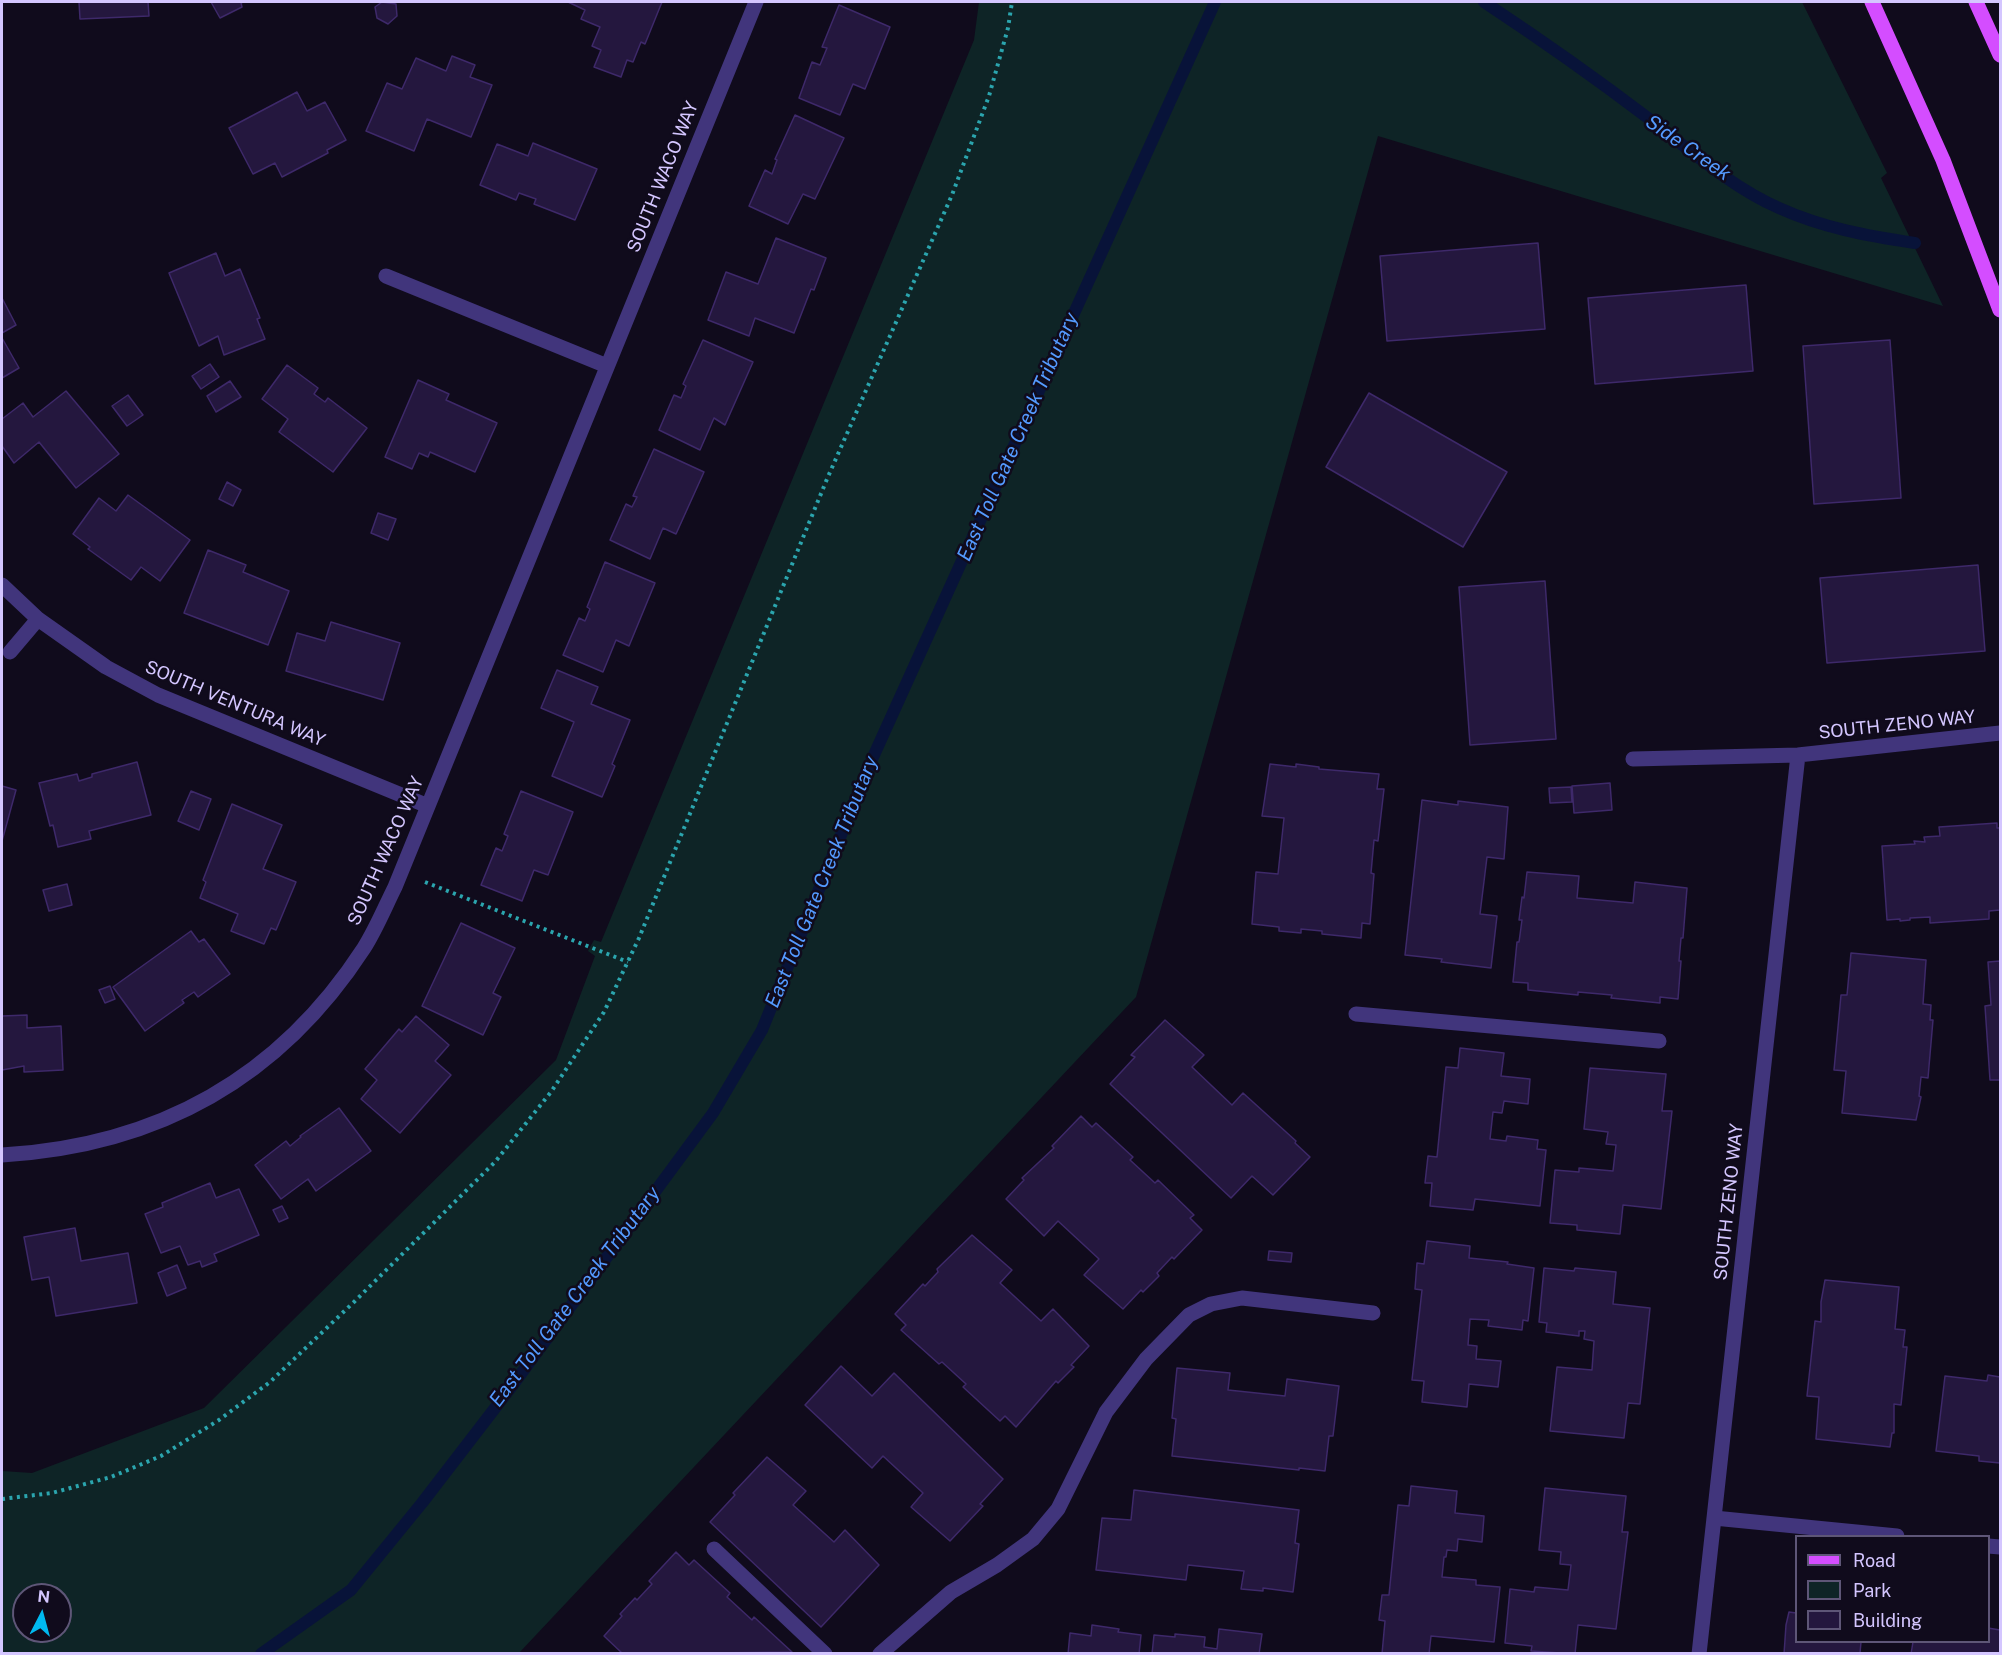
<!DOCTYPE html>
<style>
body{margin:0}
#map{position:relative;width:2002px;height:1655px;overflow:hidden;background:#100b1c;font-family:"Public Sans",sans-serif}
canvas{display:block}
.frame{position:absolute;inset:0;border:3px solid #d4c6ff;pointer-events:none}
.legend{position:absolute;left:1795px;top:1535px;width:195px;height:108px;box-sizing:border-box;background:#100b1c;border:2px solid #5e5677;margin:0;padding:8px 10px;list-style:none;font-size:18px;color:#d4c6ff}
.legend li{display:flex;align-items:center;gap:12px;height:30px}
.legend b{width:30px;border:2px solid #5e5677}
.north{position:absolute;left:12px;top:1583px;width:60px;height:60px;box-sizing:border-box;background:#100b1c;border:2px solid #5e5677;border-radius:50%;rotate:6deg;font-size:16px;font-weight:700;line-height:24px;text-align:center;color:#d4c6ff}
.north::after{content:'';display:block;margin:auto;width:21px;height:27px;background:#00baf1;clip-path:polygon(50% 0,100% 100%,50% 72%,0 100%)}
</style>
<div id="map">
<canvas width="2002" height="1655"></canvas>
<div class="frame"></div>
<ul class="legend">
<li><b style="height:8px;background:#d44dff"></b>Road</li>
<li><b style="height:16px;background:#0e2426"></b>Park</li>
<li><b style="height:16px;background:#24173e"></b>Building</li>
</ul>
<div class="north">N</div>
</div>
<script>
const context = document.querySelector('canvas').getContext('2d');
context.lineJoin = 'round';
function paint(path, color) { context.fillStyle = color; context.fill(path, 'evenodd'); }
function stroke(path, color, width, dash) { context.strokeStyle = color; context.lineWidth = width; context.lineCap = dash ? 'butt' : 'round'; context.setLineDash(dash || []); context.stroke(path); }
function write(font, color, halo, rows, align = 'center') {
  context.font = font + ' "Public Sans",sans-serif'; context.lineWidth = 5; context.setLineDash([]); context.textBaseline = 'middle'; context.strokeStyle = halo; context.fillStyle = color; for (const [text, x, y, turn = 0] of rows) {
    context.save(); context.translate(x, y); context.rotate((+turn || 0) * Math.PI / 180); context.textAlign = isNaN(turn) ? turn : align; if (halo) context.strokeText(text, 0, 0); context.fillText(text, 0, 0); context.restore();
  }
}
paint(new Path2D(`
 M 979,2 L 1802,2 L 1887,173 L 1881,178 L 1943,306 L 1378,136 L 1136,997 L 519,1653 L 2,1653 L 2,1471 L 32,1473 L 204,1408 L 556,1060 L 595,956 L 588,951 L 594,940 L 601,942 L 974,40 ZM 24,1595 L 60,1595 L 60,1631 L 24,1631 Z`), '#0e2426');
stroke(new Path2D(`
 M 1484,2 C 1540,39 1594,77 1648,118 C 1689,149 1731,187 1779,208 C 1823,228 1868,236 1915,243
 M 261,1654 L 351,1590 L 422,1503 L 512,1386 L 713,1113 L 762,1030 L 869,766 L 1215,2`), '#081339', 12);
const building = new Path2D(`
 M 79,2 L 148,2 L 149,16 L 80,19 Z
 M 211,2 L 243,2 L 241,3 L 242,7 L 220,18 Z
 M 382,2 L 396,4 L 397,16 L 388,24 L 377,18 L 375,7 Z
 M 568,2 L 662,2 L 645,44 L 641,42 L 633,62 L 627,60 L 621,77 L 594,67 L 601,50 L 592,46 L 600,27 L 581,19 L 585,10 Z
 M 839,5 L 890,27 L 865,89 L 853,84 L 840,115 L 799,98 L 812,62 L 820,65 L 827,48 L 822,47 Z
 M 452,56 L 475,65 L 470,77 L 492,85 L 471,137 L 427,119 L 414,151 L 366,131 L 387,83 L 402,89 L 416,58 L 446,71 Z
 M 297,92 L 307,111 L 325,102 L 346,140 L 327,150 L 328,153 L 282,177 L 275,163 L 253,174 L 229,128 Z
 M 795,115 L 844,138 L 815,199 L 803,194 L 788,224 L 749,206 L 765,170 L 772,174 L 777,160 L 775,159 Z
 M 533,143 L 597,169 L 575,220 L 534,204 L 536,199 L 519,193 L 516,200 L 480,185 L 497,144 L 528,156 Z
 M 776,238 L 826,258 L 814,290 L 811,289 L 794,333 L 755,318 L 749,336 L 708,320 L 726,272 L 758,284 Z
 M 1538,243 L 1545,329 L 1387,341 L 1380,256 Z
 M 216,253 L 225,276 L 240,269 L 260,318 L 257,319 L 265,339 L 224,355 L 218,336 L 199,346 L 169,273 Z
 M 1746,285 L 1753,371 L 1595,384 L 1588,298 Z
 M 2,298 L 16,325 L 2,333 Z
 M 2,338 L 19,368 L 2,378 Z
 M 703,340 L 753,362 L 725,425 L 714,418 L 700,450 L 659,430 L 674,395 L 681,398 L 686,386 L 683,384 Z
 M 1890,340 L 1901,498 L 1814,504 L 1803,346 Z
 M 210,364 L 219,377 L 201,389 L 192,376 Z
 M 287,365 L 318,388 L 314,394 L 325,402 L 328,398 L 367,428 L 333,472 L 279,432 L 288,419 L 262,399 Z
 M 418,380 L 449,394 L 446,400 L 497,423 L 475,472 L 430,452 L 428,457 L 419,453 L 412,469 L 385,457 Z
 M 230,381 L 241,397 L 216,412 L 207,396 Z
 M 66,391 L 119,454 L 76,488 L 39,442 L 14,463 L 2,446 L 2,419 L 23,403 L 33,417 Z
 M 1369,393 L 1507,472 L 1463,547 L 1326,467 Z
 M 128,395 L 143,415 L 127,426 L 112,406 Z
 M 654,449 L 704,472 L 676,534 L 663,528 L 650,559 L 610,540 L 626,504 L 632,507 L 637,497 L 633,496 Z
 M 227,482 L 241,490 L 233,506 L 219,499 Z
 M 128,495 L 190,540 L 160,581 L 141,567 L 131,580 L 88,549 L 90,547 L 73,534 L 99,498 L 116,511 Z
 M 378,513 L 396,519 L 388,540 L 371,533 Z
 M 208,550 L 246,565 L 243,572 L 289,591 L 268,645 L 184,613 Z
 M 605,562 L 655,583 L 629,646 L 616,640 L 603,672 L 563,655 L 579,618 L 585,621 L 590,609 L 587,607 Z
 M 1978,565 L 1985,651 L 1827,663 L 1820,578 Z
 M 1545,581 L 1556,739 L 1470,745 L 1459,587 Z
 M 331,622 L 400,643 L 383,700 L 286,671 L 297,633 L 325,641 Z
 M 557,670 L 598,687 L 591,704 L 630,720 L 612,764 L 615,766 L 602,797 L 552,776 L 574,722 L 541,708 Z
 M 137,762 L 151,815 L 89,831 L 91,839 L 58,847 L 53,825 L 50,826 L 39,783 L 77,774 L 79,781 L 92,777 L 92,774 Z
 M 1270,764 L 1296,767 L 1296,764 L 1319,767 L 1319,769 L 1379,774 L 1377,789 L 1384,789 L 1378,841 L 1374,840 L 1371,873 L 1374,874 L 1370,924 L 1362,923 L 1361,938 L 1322,934 L 1322,931 L 1301,929 L 1301,933 L 1279,931 L 1279,927 L 1252,924 L 1256,872 L 1278,874 L 1284,818 L 1262,816 Z
 M 1610,783 L 1612,810 L 1574,813 L 1572,786 Z
 M 2,786 L 16,790 L 2,841 Z
 M 1571,787 L 1572,802 L 1550,803 L 1549,788 Z
 M 191,791 L 211,799 L 199,830 L 178,821 Z
 M 521,791 L 573,812 L 548,875 L 534,870 L 522,901 L 481,885 L 496,848 L 502,851 L 508,836 L 504,834 Z
 M 1422,800 L 1458,805 L 1458,801 L 1508,807 L 1504,859 L 1487,857 L 1480,914 L 1497,916 L 1491,968 L 1441,962 L 1442,959 L 1405,955 Z
 M 232,804 L 282,825 L 263,869 L 296,882 L 276,930 L 271,928 L 264,944 L 231,931 L 238,914 L 200,898 L 206,882 L 203,880 Z
 M 1997,823 L 1997,828 L 2000,828 L 2000,910 L 1989,911 L 1989,919 L 1930,923 L 1930,917 L 1910,918 L 1910,920 L 1900,921 L 1900,919 L 1887,920 L 1882,846 L 1915,844 L 1914,841 L 1925,842 L 1924,837 L 1940,836 L 1939,827 Z
 M 1527,872 L 1579,876 L 1577,898 L 1633,903 L 1635,882 L 1687,888 L 1683,938 L 1681,938 L 1679,961 L 1681,961 L 1678,999 L 1660,997 L 1660,1003 L 1611,998 L 1612,995 L 1578,992 L 1578,995 L 1528,990 L 1528,983 L 1513,982 L 1517,942 L 1519,942 L 1522,920 L 1519,920 L 1522,897 L 1524,898 Z
 M 67,884 L 72,905 L 49,911 L 43,890 Z
 M 461,923 L 515,948 L 493,993 L 501,997 L 483,1035 L 422,1006 Z
 M 191,931 L 199,942 L 204,939 L 230,974 L 198,997 L 194,992 L 182,1000 L 184,1003 L 145,1031 L 113,987 Z
 M 1851,953 L 1926,960 L 1923,1004 L 1931,1005 L 1930,1020 L 1933,1020 L 1928,1078 L 1921,1077 L 1919,1096 L 1921,1097 L 1916,1120 L 1842,1113 L 1846,1071 L 1834,1070 L 1841,995 L 1847,995 Z
 M 2000,961 L 2000,1080 L 1990,1080 L 1985,1006 L 1991,1005 L 1988,962 Z
 M 110,986 L 115,999 L 105,1003 L 99,990 Z
 M 27,1015 L 27,1028 L 61,1026 L 63,1070 L 24,1072 L 24,1066 L 2,1070 L 2,1016 Z
 M 416,1016 L 449,1045 L 435,1061 L 451,1075 L 400,1133 L 361,1099 L 377,1080 L 365,1069 L 399,1029 L 402,1032 Z
 M 1165,1020 L 1204,1055 L 1192,1067 L 1232,1105 L 1243,1093 L 1296,1141 L 1295,1143 L 1310,1157 L 1273,1195 L 1252,1176 L 1231,1198 L 1110,1084 L 1135,1057 L 1131,1055 Z
 M 1460,1048 L 1504,1053 L 1501,1076 L 1530,1079 L 1528,1104 L 1504,1101 L 1502,1113 L 1493,1112 L 1490,1139 L 1506,1141 L 1507,1136 L 1538,1140 L 1537,1149 L 1546,1150 L 1540,1206 L 1475,1199 L 1473,1210 L 1430,1206 L 1432,1183 L 1425,1183 L 1428,1156 L 1437,1157 L 1446,1067 L 1458,1068 Z
 M 1590,1068 L 1666,1074 L 1662,1111 L 1672,1111 L 1661,1209 L 1623,1205 L 1620,1234 L 1577,1230 L 1577,1225 L 1550,1223 L 1555,1170 L 1579,1172 L 1579,1168 L 1613,1171 L 1616,1145 L 1606,1144 L 1608,1132 L 1584,1129 Z
 M 339,1108 L 371,1151 L 316,1191 L 308,1179 L 281,1199 L 255,1165 L 286,1141 L 290,1146 L 301,1137 L 300,1136 Z
 M 1081,1116 L 1092,1127 L 1096,1123 L 1133,1157 L 1130,1160 L 1155,1183 L 1158,1180 L 1194,1215 L 1190,1218 L 1202,1230 L 1174,1259 L 1172,1257 L 1157,1273 L 1159,1276 L 1143,1292 L 1141,1290 L 1123,1309 L 1084,1275 L 1099,1259 L 1058,1221 L 1044,1236 L 1006,1199 L 1024,1180 L 1022,1178 L 1054,1148 L 1052,1146 Z
 M 210,1183 L 216,1198 L 239,1189 L 259,1235 L 214,1254 L 217,1261 L 202,1267 L 200,1261 L 188,1265 L 180,1246 L 161,1253 L 145,1214 L 163,1207 L 162,1203 Z
 M 282,1206 L 288,1218 L 279,1222 L 273,1210 Z
 M 75,1228 L 81,1261 L 128,1253 L 137,1303 L 56,1316 L 49,1277 L 32,1280 L 24,1237 Z
 M 972,1235 L 1012,1270 L 1000,1283 L 1041,1321 L 1053,1309 L 1089,1346 L 1071,1365 L 1074,1367 L 1058,1383 L 1056,1381 L 1016,1427 L 1005,1416 L 1000,1421 L 963,1387 L 966,1384 L 942,1362 L 939,1364 L 901,1330 L 906,1325 L 895,1314 L 923,1284 L 925,1286 L 938,1272 L 937,1269 Z
 M 1427,1241 L 1470,1246 L 1469,1258 L 1508,1262 L 1507,1264 L 1534,1268 L 1528,1321 L 1523,1320 L 1522,1330 L 1488,1326 L 1489,1320 L 1470,1319 L 1468,1345 L 1477,1346 L 1476,1359 L 1501,1361 L 1498,1387 L 1469,1384 L 1467,1407 L 1422,1402 L 1424,1381 L 1412,1380 L 1422,1290 L 1415,1289 L 1417,1263 L 1424,1264 Z
 M 1269,1251 L 1292,1253 L 1291,1262 L 1268,1260 Z
 M 177,1265 L 186,1288 L 167,1296 L 158,1273 Z
 M 1544,1268 L 1574,1271 L 1575,1268 L 1616,1272 L 1613,1304 L 1650,1308 L 1640,1404 L 1628,1403 L 1624,1438 L 1550,1431 L 1557,1367 L 1592,1370 L 1594,1341 L 1584,1339 L 1585,1331 L 1579,1331 L 1579,1336 L 1546,1332 L 1547,1323 L 1539,1322 Z
 M 1825,1280 L 1899,1287 L 1895,1329 L 1905,1330 L 1903,1347 L 1907,1347 L 1901,1405 L 1894,1404 L 1894,1433 L 1892,1433 L 1890,1447 L 1816,1439 L 1819,1397 L 1807,1396 L 1815,1321 L 1821,1322 L 1821,1302 Z
 M 841,1366 L 872,1396 L 894,1373 L 1003,1479 L 980,1504 L 983,1506 L 950,1541 L 911,1507 L 923,1493 L 883,1456 L 872,1468 L 805,1405 Z
 M 1177,1368 L 1230,1373 L 1228,1390 L 1285,1396 L 1287,1379 L 1339,1386 L 1333,1436 L 1329,1436 L 1325,1471 L 1299,1468 L 1299,1470 L 1172,1456 L 1176,1419 L 1172,1418 Z
 M 1988,1375 L 2000,1377 L 2000,1463 L 1979,1461 L 1979,1456 L 1936,1451 L 1945,1376 L 1987,1381 Z
 M 767,1457 L 806,1491 L 793,1505 L 834,1542 L 845,1530 L 879,1565 L 821,1627 L 710,1522 L 735,1495 L 733,1493 Z
 M 1411,1486 L 1457,1491 L 1455,1513 L 1484,1516 L 1482,1542 L 1458,1539 L 1457,1551 L 1447,1550 L 1446,1557 L 1444,1557 L 1442,1577 L 1476,1580 L 1476,1585 L 1500,1587 L 1494,1642 L 1431,1636 L 1429,1654 L 1382,1654 L 1385,1621 L 1379,1620 L 1382,1595 L 1389,1595 L 1398,1505 L 1409,1506 Z
 M 1545,1488 L 1626,1496 L 1622,1532 L 1628,1532 L 1616,1629 L 1578,1625 L 1575,1654 L 1531,1651 L 1532,1646 L 1505,1643 L 1510,1589 L 1534,1592 L 1535,1587 L 1568,1590 L 1571,1565 L 1560,1564 L 1561,1552 L 1539,1550 Z
 M 1134,1490 L 1299,1510 L 1295,1543 L 1299,1544 L 1293,1592 L 1263,1588 L 1263,1591 L 1241,1589 L 1244,1571 L 1188,1565 L 1186,1580 L 1096,1570 L 1102,1518 L 1131,1520 Z
 M 676,1552 L 689,1565 L 694,1560 L 730,1593 L 727,1597 L 752,1620 L 754,1617 L 792,1652 L 623,1654 L 604,1636 L 622,1616 L 620,1614 L 635,1598 L 637,1600 L 652,1584 L 649,1581 Z
 M 1789,1612 L 1796,1613 L 1796,1642 L 1861,1642 L 1860,1653 L 1862,1654 L 1784,1654 L 1786,1625 Z
 M 1092,1625 L 1119,1629 L 1118,1632 L 1141,1635 L 1139,1654 L 1068,1654 L 1070,1633 L 1091,1636 Z
 M 1988,1628 L 2000,1630 L 2000,1654 L 1911,1654 L 1913,1642 L 1988,1642 Z
 M 1219,1629 L 1262,1634 L 1259,1654 L 1152,1654 L 1154,1635 L 1175,1637 L 1175,1634 L 1205,1637 L 1204,1647 L 1217,1649 Z`);
paint(building, '#24173e');
stroke(building, '#3e296a', 1.5);
stroke(new Path2D(`
 M 425,882 L 628,962
 M 2,1499 L 52,1493 L 111,1477 L 161,1456 L 219,1420 L 270,1382 L 355,1301 L 495,1162 L 551,1092 L 604,1012 L 639,938 L 827,479 L 952,195 L 989,96 L 1008,28 L 1012,2`), '#2ba5ae', 4, [3, 4.5]);
stroke(new Path2D(`
 M 1633,759 L 1798,755 L 2000,733
 M 1356,1014 L 1659,1041
 M 1714,1518 L 1897,1536
 M 1988,1546 L 2000,1547
 M 714,1549 L 825,1654
 M 880,1654 L 951,1592 L 997,1565 L 1033,1539 L 1058,1509 L 1106,1412 L 1146,1359 L 1189,1315 L 1211,1304 L 1242,1298 L 1373,1313
 M 1699,1654 L 1798,755`), '#41357c', 15);
stroke(new Path2D(`
 M 386,276 L 607,366
 M 2,585 L 38,619 L 106,667 L 158,695 L 428,806
 M 10,652 L 38,619
 M 2,1155 C 156,1146 279,1079 364,948 C 376,929 385,907 395,887 L 756,2`), '#41357c', 15);
stroke(new Path2D(`
 M 1872,2 L 1943,160 L 2000,310
 M 1976,2 L 2000,55`), '#d44dff', 15);
write('18px', '#d4c6ff', '#100b1c', [
 ["SOUTH WACO WAY",663,177,-68],
 ["SOUTH VENTURA WAY",235,704,23],
 ["SOUTH ZENO WAY",1897,725,-6],
 ["SOUTH WACO WAY",386,851,-66],
 ["SOUTH ZENO WAY",1729,1202,-84]
]);
write('italic 20px', '#549aff', '#100b1c', [
 ["Side Creek",1688,148,35],
 ["East Toll Gate Creek Tributary",1018,437,-66],
 ["East Toll Gate Creek Tributary",822,882,-68],
 ["East Toll Gate Creek Tributary",575,1297,-53]
]);
</script>
